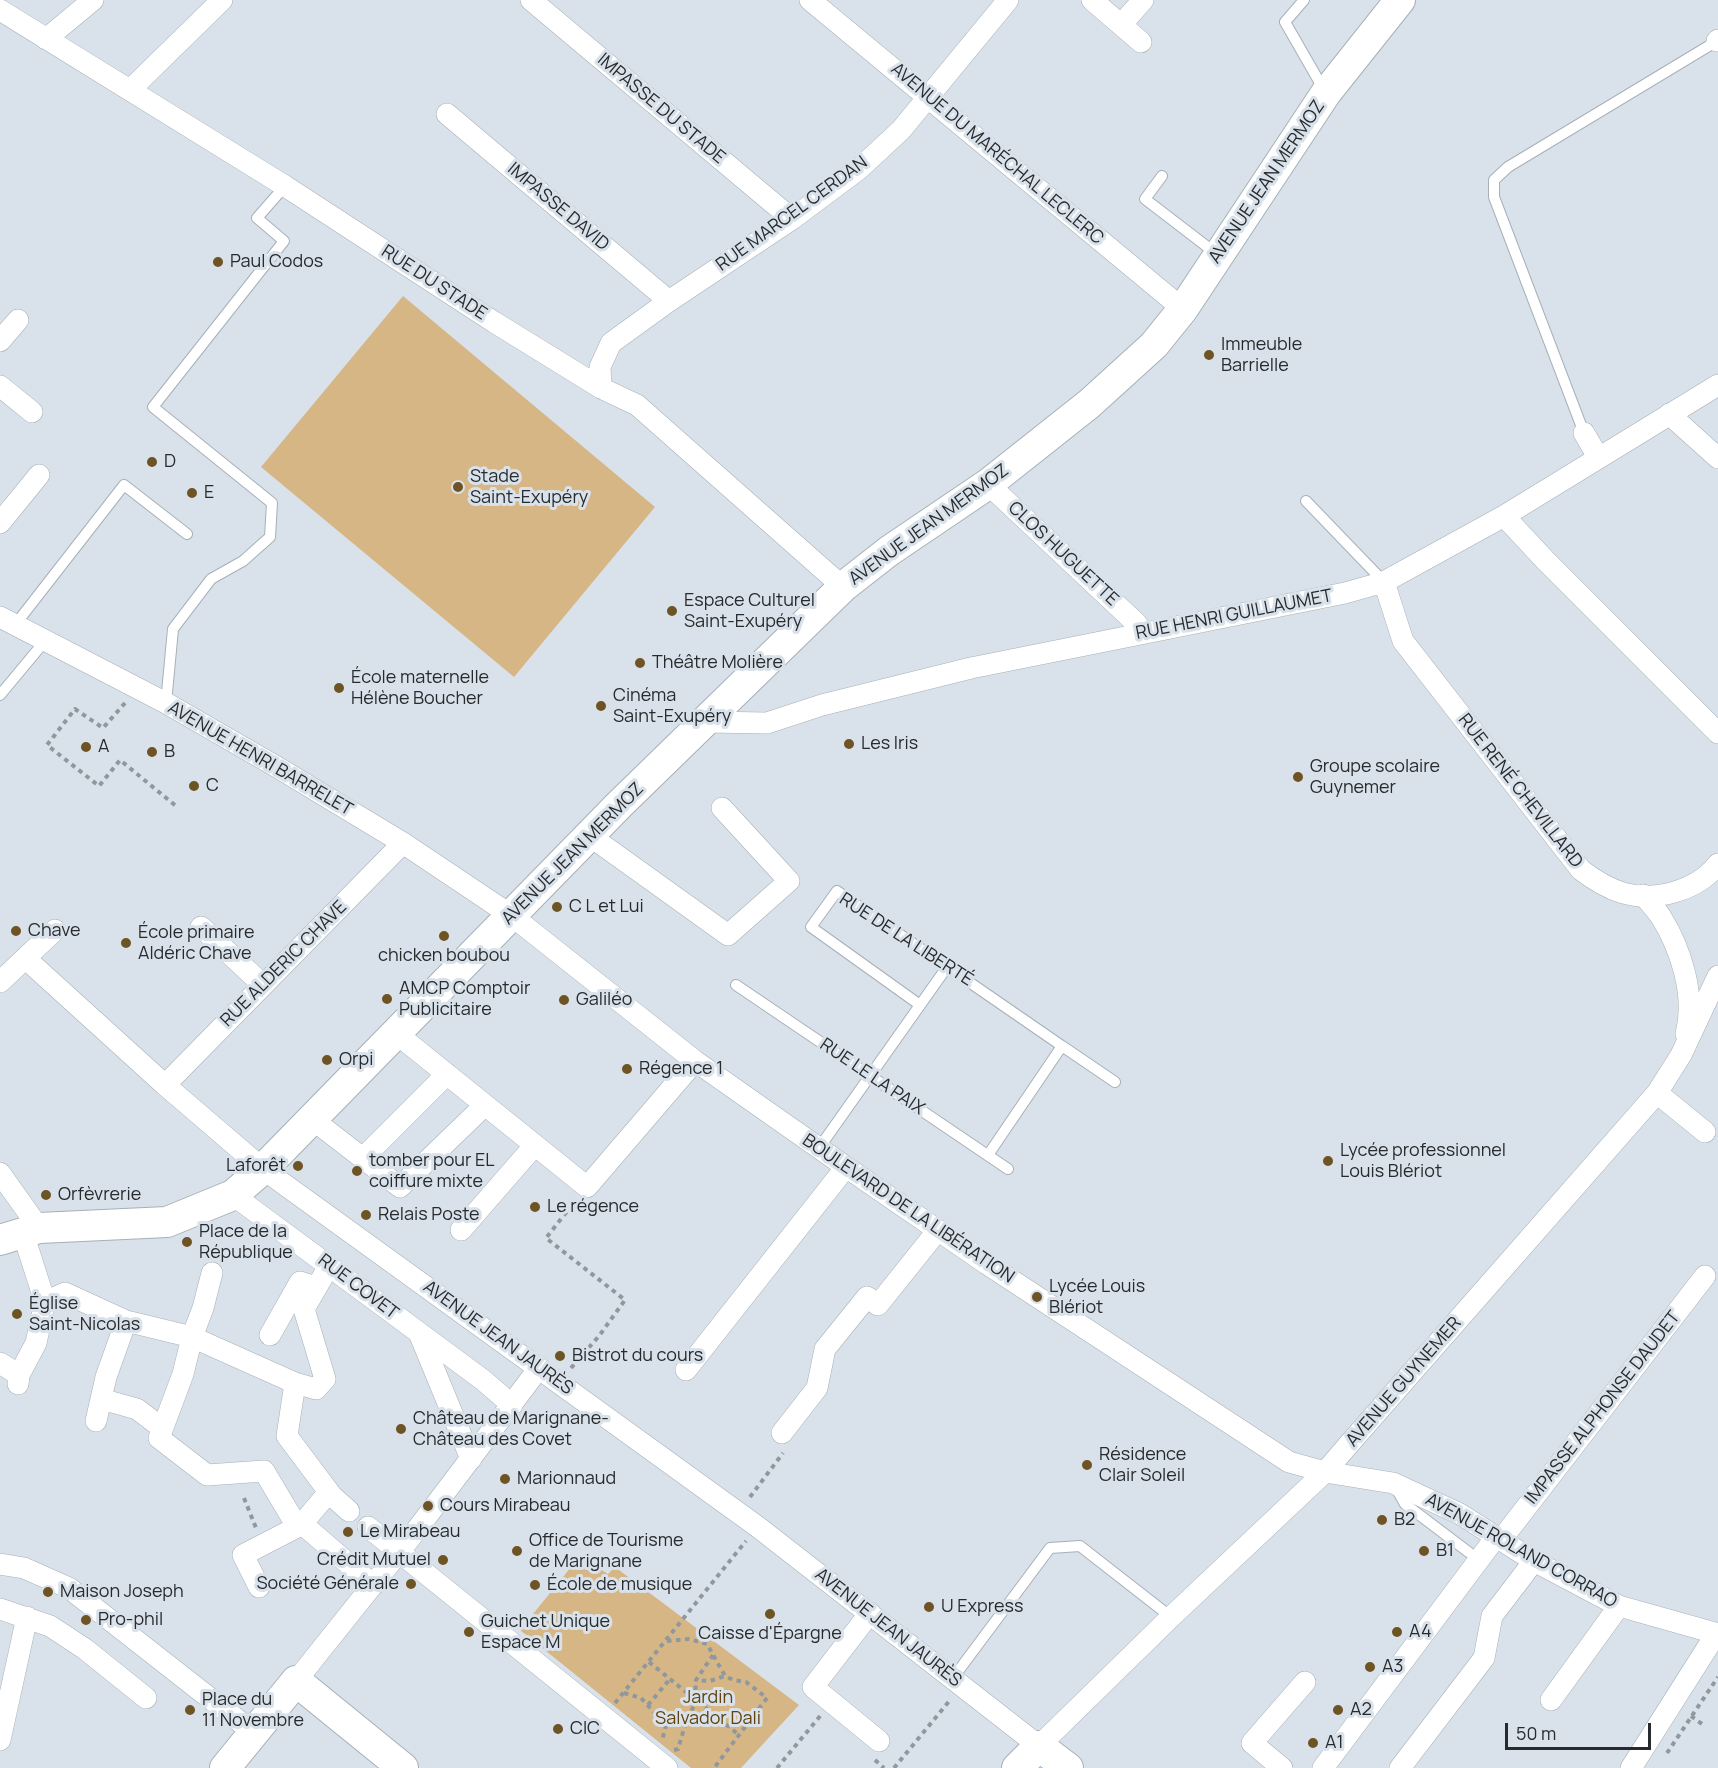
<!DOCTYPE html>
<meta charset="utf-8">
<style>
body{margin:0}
#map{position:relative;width:1718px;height:1768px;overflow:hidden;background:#d9e2ea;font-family:Manrope,sans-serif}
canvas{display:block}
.scale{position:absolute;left:1505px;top:1723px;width:146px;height:27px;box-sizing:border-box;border:3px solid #272b2e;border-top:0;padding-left:8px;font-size:18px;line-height:21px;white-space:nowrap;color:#272b2e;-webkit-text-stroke:4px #d9e2ea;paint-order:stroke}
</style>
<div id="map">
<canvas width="1718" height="1768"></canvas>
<div class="scale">50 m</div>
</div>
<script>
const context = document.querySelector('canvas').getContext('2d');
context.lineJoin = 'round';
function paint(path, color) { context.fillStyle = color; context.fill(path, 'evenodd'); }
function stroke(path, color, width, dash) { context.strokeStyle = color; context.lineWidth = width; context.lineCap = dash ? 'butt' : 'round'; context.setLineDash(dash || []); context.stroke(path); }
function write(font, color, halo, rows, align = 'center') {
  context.font = font + ' Manrope,sans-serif'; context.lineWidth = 6; context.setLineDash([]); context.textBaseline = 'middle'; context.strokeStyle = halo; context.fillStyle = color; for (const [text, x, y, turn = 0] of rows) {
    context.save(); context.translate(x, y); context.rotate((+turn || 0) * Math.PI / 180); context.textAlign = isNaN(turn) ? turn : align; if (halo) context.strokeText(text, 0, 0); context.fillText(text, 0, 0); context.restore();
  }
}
paint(new Path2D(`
 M 403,296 L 655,507 L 514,677 L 261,467 Z
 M 580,1556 L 608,1574 L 615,1567 L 799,1705 L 741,1768 L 691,1768 L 520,1630 Z`), '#d7b686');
const lane = new Path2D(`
 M 1304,0 L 1285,22 L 1324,90
 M 1162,176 L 1145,199 L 1218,255
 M 1584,433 L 1494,197 L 1494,180 L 1508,167 L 1717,41
 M 1306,501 L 1384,582
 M 15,625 L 124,485 L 187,534
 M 0,695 L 45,641
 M 166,703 L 173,629 L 211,579 L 243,561 L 270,537 L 272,503 L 153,407 L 284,241 L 257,218 L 285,186
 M 736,985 L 1008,1169
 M 920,1005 L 811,927 L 837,891 L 1062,1046 L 988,1155
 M 1062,1046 L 1115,1082
 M 819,1148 L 947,967
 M 1396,1488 L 1405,1504 L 1479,1560
 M 953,1678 L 1050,1548 L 1080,1546 L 1171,1617`);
const street = new Path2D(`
 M 531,0 L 792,219
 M 810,0 L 1183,309
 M 1092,0 L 1141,42
 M 0,10 L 285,186 L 494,322 L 601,388 L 637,405 L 843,587
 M 1121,25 L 1143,0
 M 46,39 L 93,0
 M 1717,41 L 1718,40
 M 131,89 L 222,0
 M 447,114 L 669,301
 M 0,341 L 18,320
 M 0,386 L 32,412
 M 601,388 L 600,367 L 611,343 L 669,301 L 792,219 L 859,169 L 901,130 L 1008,0
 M 1669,414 L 1718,458
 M 1584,433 L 1598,457
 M 988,484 L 1137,624
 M 1504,516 L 1545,560 L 1718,733
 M 0,523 L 39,475
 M 1384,582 L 1403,641 L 1581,870 C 1594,880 1607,888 1623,893 C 1655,902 1697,891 1718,864
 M 0,617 L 166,703 L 277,767 L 403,843 L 512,916 L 695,1061 L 846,1167 L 987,1264 L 1289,1462 L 1325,1472 L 1393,1483 L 1460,1514 L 1534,1561 L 1619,1606 L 1718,1634
 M 705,722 L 767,723 L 822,705 L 971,668 L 1345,593 L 1384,582 L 1504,516 L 1718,385
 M 590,836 L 728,935 L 789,881 L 722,808
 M 1643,895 C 1649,902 1656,909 1661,917 C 1681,949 1696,996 1686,1034
 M 201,927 L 263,985
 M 25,958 L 165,1085 L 263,1169 L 758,1527 L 1039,1746 L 1171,1617 L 1325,1472 L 1350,1443 L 1657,1093 L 1681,1055 L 1718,976
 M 0,982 L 55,930
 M 397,1034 L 587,1187 L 695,1061
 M 165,1085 L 403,843
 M 1657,1093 L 1705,1132
 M 312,1119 L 400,1187 L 485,1105
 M 363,1158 L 447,1074
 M 0,1173 L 39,1228
 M 233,1195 L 483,1380 L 512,1405
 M 461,1230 L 535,1145
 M 23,1233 L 45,1302
 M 212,1273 L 203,1308 L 192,1337 L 183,1374 L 159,1438 L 207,1475 L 264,1471 L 295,1523 L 307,1528 L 373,1585
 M 419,1333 L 471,1459
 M 270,1335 L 300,1282 L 316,1287
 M 0,1363 L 19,1375
 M 686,1370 L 846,1167
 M 295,1383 L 287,1436 L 332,1496 L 349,1511
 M 18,1384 L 19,1375 L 36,1343 L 45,1302 L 65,1293 L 126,1321 L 192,1337 L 295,1383 L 316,1389 L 325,1379 L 304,1309 L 329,1266
 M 101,1399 L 137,1409 L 162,1428
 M 96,1421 L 106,1377 L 126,1321
 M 782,1433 L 817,1388 L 825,1349 L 867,1297 L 878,1305 L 938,1230
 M 368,1527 L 667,1768
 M 1501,1540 L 1705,1276
 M 0,1564 L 24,1568 L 69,1588 L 253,1732
 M 259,1587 L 243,1555 L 301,1525 L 329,1492
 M 0,1609 L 50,1626 L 85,1649 L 146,1698
 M 870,1613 L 813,1687 L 879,1741
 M 296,1681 L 415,1532 L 539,1368
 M 1551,1700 L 1619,1606
 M 0,1740 L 27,1617
 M 1282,1768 L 1252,1743 L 1305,1682
 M 1323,1768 L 1496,1537
 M 1400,1768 L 1484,1658 L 1492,1616 L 1534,1561
 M 1631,1768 L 1716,1634`);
const secondary = new Path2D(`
 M 0,1240 L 39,1228 L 167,1222 L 233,1195 L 263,1169 L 619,805 L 843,587 L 889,551 L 988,484 L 1089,404 L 1154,345 L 1183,309 L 1326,93 L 1400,0
 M 225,1768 L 296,1681 L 403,1768
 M 1017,1768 L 1039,1746 L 1068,1768`);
stroke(lane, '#a7b0b7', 12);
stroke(street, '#a7b0b7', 22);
stroke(secondary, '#a7b0b7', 32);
stroke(new Path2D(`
 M 125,703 L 103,728 L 75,709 L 47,745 L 99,786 L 120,760 L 176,806
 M 571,1368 L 599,1336 L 625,1300 L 546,1238 L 576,1200
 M 750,1497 L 783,1453
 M 244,1498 L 256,1528
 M 667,1641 L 689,1639 L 707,1644 L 725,1676 L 733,1680 L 746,1682 L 767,1698 L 714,1768
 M 713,1655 L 696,1680 L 710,1681 L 725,1676
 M 649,1662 L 739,1735
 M 624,1693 L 641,1698 L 666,1725 L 662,1741
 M 695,1699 L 696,1680
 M 615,1703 L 746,1541
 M 648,1705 L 670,1679
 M 1691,1716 L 1702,1724
 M 674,1750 L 678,1749 L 687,1719 L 697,1700
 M 1667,1753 L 1718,1677
 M 875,1760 L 884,1768
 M 777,1768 L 821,1715
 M 894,1768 L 951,1699`), '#90979d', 4, [4.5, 4.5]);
stroke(lane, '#fff', 10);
stroke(street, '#fff', 21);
stroke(secondary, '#fff', 30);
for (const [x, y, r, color] of [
 [218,262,6,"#6e5325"],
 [1209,355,6,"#6e5325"],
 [152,462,6,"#6e5325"],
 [458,487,6,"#6e5325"],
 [192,493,6,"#6e5325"],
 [672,611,6,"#6e5325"],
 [640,663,6,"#6e5325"],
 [339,688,6,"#6e5325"],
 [601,706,6,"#6e5325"],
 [849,744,6,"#6e5325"],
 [86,747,6,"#6e5325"],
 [152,752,6,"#6e5325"],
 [1298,777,6,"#6e5325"],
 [194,786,6,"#6e5325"],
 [557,907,6,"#6e5325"],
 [16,931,6,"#6e5325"],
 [444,936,6,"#6e5325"],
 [126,943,6,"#6e5325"],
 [387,999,6,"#6e5325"],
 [564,1000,6,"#6e5325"],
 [327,1060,6,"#6e5325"],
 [627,1069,6,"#6e5325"],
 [1328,1161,6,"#6e5325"],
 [298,1166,6,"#6e5325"],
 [357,1171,6,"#6e5325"],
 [46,1195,6,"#6e5325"],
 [535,1207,6,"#6e5325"],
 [366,1215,6,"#6e5325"],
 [187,1242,6,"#6e5325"],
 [1037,1297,6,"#6e5325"],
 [17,1314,6,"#6e5325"],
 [560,1356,6,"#6e5325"],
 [401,1429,6,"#6e5325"],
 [1087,1465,6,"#6e5325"],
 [505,1479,6,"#6e5325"],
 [428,1506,6,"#6e5325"],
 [1382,1520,6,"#6e5325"],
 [348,1532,6,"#6e5325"],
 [517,1551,6,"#6e5325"],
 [1424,1551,6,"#6e5325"],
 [443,1560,6,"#6e5325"],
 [411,1584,6,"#6e5325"],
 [535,1585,6,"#6e5325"],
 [48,1592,6,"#6e5325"],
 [929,1607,6,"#6e5325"],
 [770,1614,6,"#6e5325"],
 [86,1620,6,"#6e5325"],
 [469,1632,6,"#6e5325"],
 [1397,1632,6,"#6e5325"],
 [1370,1667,6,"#6e5325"],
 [190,1710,6,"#6e5325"],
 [1338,1710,6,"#6e5325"],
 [558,1729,6,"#6e5325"],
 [1313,1743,6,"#6e5325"]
]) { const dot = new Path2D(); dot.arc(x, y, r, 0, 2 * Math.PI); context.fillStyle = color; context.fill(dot); stroke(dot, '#d9e2ea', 2); }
write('18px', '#272b2e', '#d9e2ea', [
 ["IMPASSE DU STADE",661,109,40],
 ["AVENUE DU MARÉCHAL LECLERC",997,154,40],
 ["AVENUE JEAN MERMOZ",1267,182,-56],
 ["IMPASSE DAVID",558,207,40],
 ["RUE MARCEL CERDAN",792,214,-36],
 ["RUE DU STADE",434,283,33],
 ["AVENUE JEAN MERMOZ",929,525,-36],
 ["CLOS HUGUETTE",1063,554,43],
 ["RUE HENRI GUILLAUMET",1234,615,-11],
 ["AVENUE HENRI BARRELET",260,759,30],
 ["RUE RENÉ CHEVILLARD",1520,791,52],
 ["AVENUE JEAN MERMOZ",573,854,-45],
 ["RUE DE LA LIBERTÉ",906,940,33],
 ["RUE ALDERIC CHAVE",284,964,-45],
 ["RUE LE LA PAIX",872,1077,34],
 ["BOULEVARD DE LA LIBÉRATION",908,1209,34],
 ["RUE COVET",358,1287,37],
 ["AVENUE JEAN JAURÈS",498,1338,36],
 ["AVENUE GUYNEMER",1404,1382,-49],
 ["IMPASSE ALPHONSE DAUDET",1603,1408,-52],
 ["AVENUE ROLAND CORRAO",1521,1551,29],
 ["AVENUE JEAN JAURÈS",888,1628,38]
]);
write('18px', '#272b2e', '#d9e2ea', [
 ["Paul Codos",230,262],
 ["Immeuble",1221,345],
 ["Barrielle",1221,366],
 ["D",164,462],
 ["Stade",470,477],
 ["Saint-Exupéry",470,498],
 ["E",204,493],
 ["Espace Culturel",684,601],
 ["Saint-Exupéry",684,622],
 ["Théâtre Molière",652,663],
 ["École maternelle",351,678],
 ["Hélène Boucher",351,699],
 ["Cinéma",613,696],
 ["Saint-Exupéry",613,717],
 ["Les Iris",861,744],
 ["A",98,747],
 ["B",164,752],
 ["Groupe scolaire",1310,767],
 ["Guynemer",1310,788],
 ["C",206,786],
 ["C L et Lui",569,907],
 ["Chave",28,931],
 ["École primaire",138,933],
 ["Aldéric Chave",138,954],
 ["chicken boubou",444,956,"center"],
 ["AMCP Comptoir",399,989],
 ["Publicitaire",399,1010],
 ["Galiléo",576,1000],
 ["Orpi",339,1060],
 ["Régence 1",639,1069],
 ["Lycée professionnel",1340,1151],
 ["Louis Blériot",1340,1172],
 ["tomber pour EL",369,1161],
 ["coiffure mixte",369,1182],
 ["Laforêt",286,1166,"right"],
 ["Orfèvrerie",58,1195],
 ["Le régence",547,1207],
 ["Relais Poste",378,1215],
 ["Place de la",199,1232],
 ["République",199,1253],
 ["Lycée Louis",1049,1287],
 ["Blériot",1049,1308],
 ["Église",29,1304],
 ["Saint-Nicolas",29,1325],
 ["Bistrot du cours",572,1356],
 ["Château de Marignane-",413,1419],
 ["Château des Covet",413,1440],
 ["Résidence",1099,1455],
 ["Clair Soleil",1099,1476],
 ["Marionnaud",517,1479],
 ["Cours Mirabeau",440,1506],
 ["B2",1394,1520],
 ["Le Mirabeau",360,1532],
 ["Office de Tourisme",529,1541],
 ["de Marignane",529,1562],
 ["B1",1436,1551],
 ["Crédit Mutuel",431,1560,"right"],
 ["Société Générale",399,1584,"right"],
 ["École de musique",547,1585],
 ["Maison Joseph",60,1592],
 ["U Express",941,1607],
 ["Pro-phil",98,1620],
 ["Guichet Unique",481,1622],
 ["Espace M",481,1643],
 ["A4",1409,1632],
 ["Caisse d'Épargne",770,1634,"center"],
 ["A3",1382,1667],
 ["Place du",202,1700],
 ["11 Novembre",202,1721],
 ["A2",1350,1710],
 ["CIC",570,1729],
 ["A1",1325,1743]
], 'left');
write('18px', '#5f420d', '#d9e2ea', [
 ["Jardin",708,1698],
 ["Salvador Dali",708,1719]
]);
</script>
